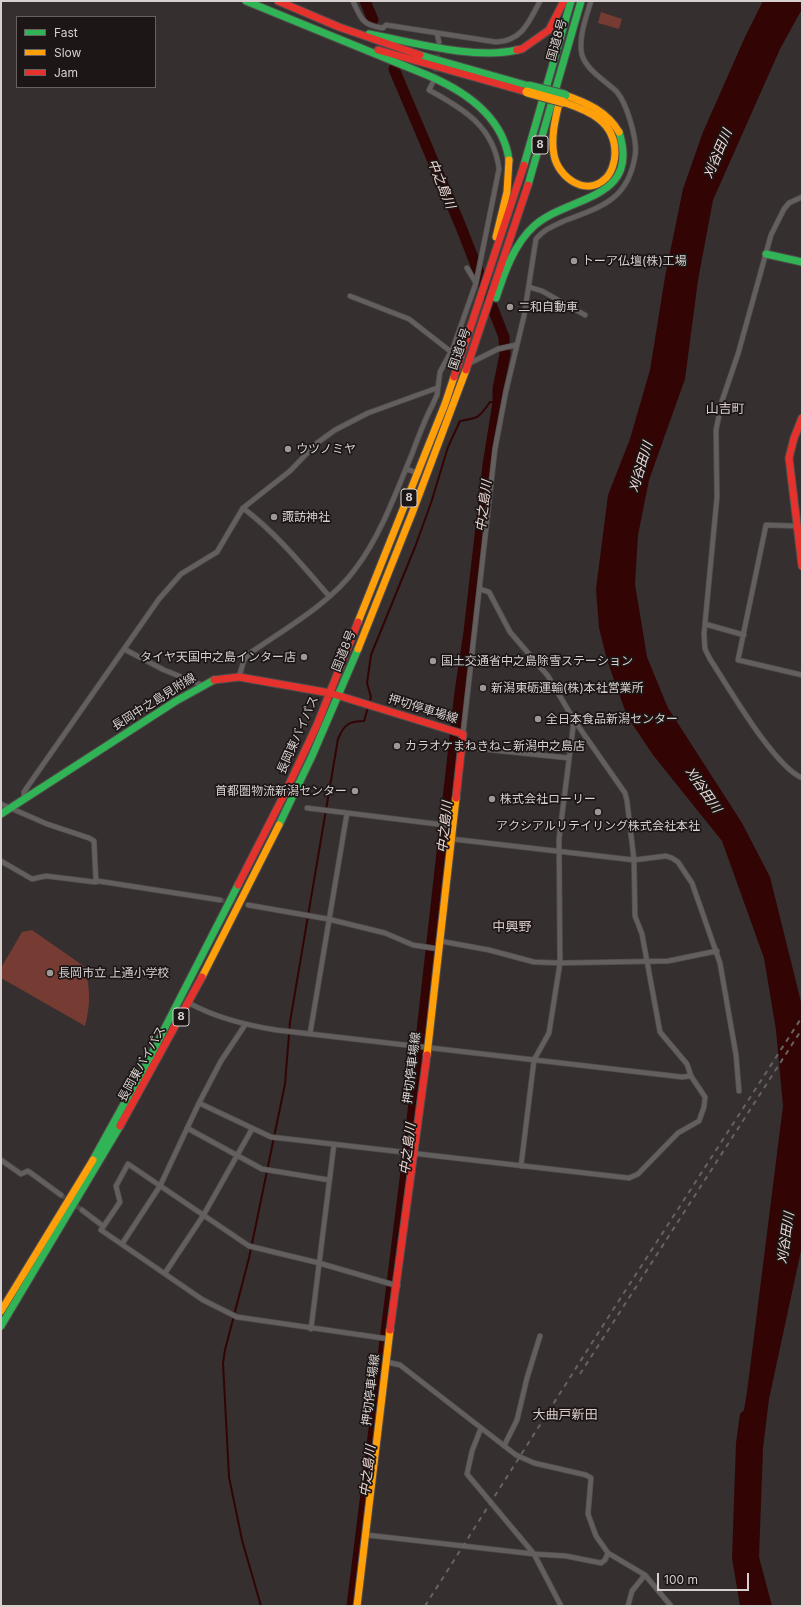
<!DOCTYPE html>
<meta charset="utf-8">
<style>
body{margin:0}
#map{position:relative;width:803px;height:1607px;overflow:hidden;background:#352f2f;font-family:Inter,sans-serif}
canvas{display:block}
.frame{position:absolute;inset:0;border:2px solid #d7d0cf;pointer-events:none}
.legend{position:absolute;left:16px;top:16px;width:140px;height:72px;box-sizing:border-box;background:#1c1716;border:1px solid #676160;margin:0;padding:5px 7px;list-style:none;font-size:12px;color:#d7d0cf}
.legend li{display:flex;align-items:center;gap:8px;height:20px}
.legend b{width:20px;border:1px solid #676160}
.scale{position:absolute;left:657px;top:1573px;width:92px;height:18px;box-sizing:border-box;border:2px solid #d7d0cf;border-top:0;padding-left:5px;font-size:12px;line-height:14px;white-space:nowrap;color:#d7d0cf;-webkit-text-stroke:3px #1c1716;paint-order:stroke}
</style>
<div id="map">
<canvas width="803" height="1607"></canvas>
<div class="frame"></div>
<ul class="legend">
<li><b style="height:5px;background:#30b455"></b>Fast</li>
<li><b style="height:5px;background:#ff9f0a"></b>Slow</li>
<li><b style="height:5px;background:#e5322d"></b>Jam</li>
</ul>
<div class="scale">100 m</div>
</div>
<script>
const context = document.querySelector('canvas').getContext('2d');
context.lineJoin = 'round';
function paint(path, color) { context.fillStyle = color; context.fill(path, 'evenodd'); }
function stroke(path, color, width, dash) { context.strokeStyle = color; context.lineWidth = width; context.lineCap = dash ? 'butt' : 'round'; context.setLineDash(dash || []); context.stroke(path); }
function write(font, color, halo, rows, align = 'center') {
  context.font = font + ' Inter,"Noto Sans JP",sans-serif'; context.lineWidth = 3.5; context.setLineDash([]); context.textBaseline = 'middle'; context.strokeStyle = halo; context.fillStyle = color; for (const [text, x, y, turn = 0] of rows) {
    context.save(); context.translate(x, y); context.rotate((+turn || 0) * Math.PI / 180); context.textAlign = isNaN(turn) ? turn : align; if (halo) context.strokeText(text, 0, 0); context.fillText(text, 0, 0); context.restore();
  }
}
paint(new Path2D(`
 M 601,12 L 622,19 L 619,29 L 598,23 Z
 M 32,930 L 85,967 C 90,990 91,1003 85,1026 L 1,978 L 1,968 L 22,932 Z`), '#763b33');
paint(new Path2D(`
 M 763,1 L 802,1 L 802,9 L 780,49 L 713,200 L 698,280 L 685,379 L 649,480 L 638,535 L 635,584 L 647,657 L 668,708 L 742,823 L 770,877 L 802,1006 L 802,1246 L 769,1399 L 763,1448 L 759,1557 L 772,1606 L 740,1606 L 732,1558 L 736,1443 L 740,1414 L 744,1410 L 747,1392 L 783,1106 L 776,1030 L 764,958 L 722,841 L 653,755 L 627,716 L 607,660 L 599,628 L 596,589 L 608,495 L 630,439 L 650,370 L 665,277 L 683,189 L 703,132 L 745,37 Z`), '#330404');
stroke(new Path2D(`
 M 261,1606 L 242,1540 L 229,1477 L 223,1363 L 225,1350 L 249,1258 L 285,1084 L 290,1022 L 338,739 C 344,725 348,721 364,721 L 371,697 L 367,683 L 371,655 L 415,547 L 431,503 L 448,447 L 460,421 C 478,418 479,418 490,402 L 498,403`), '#330404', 2);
stroke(new Path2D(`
 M 365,1 L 373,20
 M 352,1606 L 409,1147 L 460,692 L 469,632 L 488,465 L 498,403 L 498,389 L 505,354 L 504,337 L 461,227 L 394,69`), '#330404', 11);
stroke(new Path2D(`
 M 434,78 L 439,46
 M 220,900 L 240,904
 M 61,1195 L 82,1210`), '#4d4747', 4.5, [4.5, 2]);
const street = new Path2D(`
 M 353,1 C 361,19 362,25 383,28 L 386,25 L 496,42 C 522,41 529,22 540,1
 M 437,34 L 439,42
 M 802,197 L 789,203 L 784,209 L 771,235 L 738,354 L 722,401 L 716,430 L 717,497 L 704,634 L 705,649 L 710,659 C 729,688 773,765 802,778
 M 467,268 L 476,283
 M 529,287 L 542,291 L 585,315
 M 350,296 L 409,319 L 450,351
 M 468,364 L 498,349 L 516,345
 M 406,469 L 418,473
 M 243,508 L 290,471 L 317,443 L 335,430 L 368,413 L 437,388
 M 796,526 L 766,525 L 738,660 L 802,675
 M 480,589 L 489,592 L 510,632 L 548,676 L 574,720 L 559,839 L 560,963 L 549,1033 L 534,1060 L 521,1166
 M 705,624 L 744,635
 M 124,649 L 164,670 L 202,685
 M 239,677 L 244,660 L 250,653 C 285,629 331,603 356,568 C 381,535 396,492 412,454 C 418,438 424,421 432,406 L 437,395 L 440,372 L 453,348 L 476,283 L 499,169 C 494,127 464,109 429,90 L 433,82
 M 463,734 L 495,449 L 506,391 L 524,316 L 536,239 C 543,230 553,226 564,221 C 601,207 628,200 635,156 C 638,141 627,104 617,92 C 606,81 587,71 582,55 C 578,39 586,17 591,1
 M 463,747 L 569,758
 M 24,799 L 24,792 L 28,786 L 159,599 L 181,574 L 217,552 L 243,508 C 276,533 302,565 329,596
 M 1,804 L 47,824 L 89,838 L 94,841 L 96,882
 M 307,808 L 453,826
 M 452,839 L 634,860 L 666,856 L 672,858 L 678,862 L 692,883 L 720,963 L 736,1055 L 739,1091
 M 1,861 L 32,879 L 46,876 L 95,882 L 98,881 L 220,900
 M 248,905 L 328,919 L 385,933 L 413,945 L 439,949
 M 440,941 L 489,950 L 534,962 L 560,963 L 668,961 L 717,951
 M 189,1003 C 216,1018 245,1025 276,1030 L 682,1077 L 691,1076
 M 310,1034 L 347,813
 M 199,1103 L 271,1137 L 629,1178 L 638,1174 L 678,1133 L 699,1121 L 704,1107 L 705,1097 L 691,1076 L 687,1064 L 660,1032 L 642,934 L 635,916 L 634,860 L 627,801 L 625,793 L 574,720
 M 187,1128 L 262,1169 L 329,1180
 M 1,1160 L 21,1174 L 28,1171 L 61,1195
 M 82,1210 L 103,1226
 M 122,1244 L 160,1186 L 199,1103 L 221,1061 L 245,1025
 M 165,1273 L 203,1216 L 252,1129
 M 311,1329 L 334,1144
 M 389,1339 L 237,1317 L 203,1300 L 101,1230 L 120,1202 L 116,1186 L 128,1164 L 249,1246 L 319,1263 L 398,1286
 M 387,1362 L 400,1365 L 516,1455 L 534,1463 L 586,1475 L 591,1478 L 588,1514 L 596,1536 L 608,1553 L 645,1575 L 671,1606
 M 481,1428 L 472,1451 L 467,1474 L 534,1554 L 561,1606
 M 504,1446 L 517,1420 L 527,1378 L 540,1336
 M 367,1535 L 534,1554 L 566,1556 L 601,1563 L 605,1560 L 608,1553
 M 628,1606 L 632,1591 L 645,1575`);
const fast = new Path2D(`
 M 246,1 L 427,75 C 465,91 503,117 509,160
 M 369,34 C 412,42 475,60 517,50
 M 420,55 L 529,86
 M 524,165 L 571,1
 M 528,185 L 581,1
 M 766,254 L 802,262
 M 496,298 C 504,273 514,244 534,226 C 569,195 641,201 619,132
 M 1,814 L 176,701 L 214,680
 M 279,825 L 312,756 L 358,649
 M 93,1160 L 150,1057 L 238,885
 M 1,1326 L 120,1126`);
const slow = new Path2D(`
 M 561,94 C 557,113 550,135 554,155 C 558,177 586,198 606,178 C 612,172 615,161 615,153 C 615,121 589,111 563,102
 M 565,95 C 587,103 607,111 619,132
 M 496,237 L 507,192 L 509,160
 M 358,622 L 445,404 L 454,377
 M 358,649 L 413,511 L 466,370
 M 202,977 L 279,825
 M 427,1055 L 456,798
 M 1,1311 L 93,1160
 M 357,1606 L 390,1330`);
const jam = new Path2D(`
 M 278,1 L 339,27 L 420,55
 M 378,50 L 527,92
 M 517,50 L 522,49 L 549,30 L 564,1
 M 466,370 L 528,185
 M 454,377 L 524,165
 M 802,418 L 794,438 L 789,458 L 802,566
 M 214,680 L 239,677 L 330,693 L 463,734 L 456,798
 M 238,885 L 285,793 L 317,725 L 358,622
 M 120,1126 L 202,977
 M 390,1330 L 427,1055`);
stroke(street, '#514c4c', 6);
stroke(fast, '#514c4c', 9);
stroke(slow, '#514c4c', 9);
stroke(jam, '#514c4c', 9);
stroke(street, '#635f5f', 4.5);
stroke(fast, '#30b455', 7);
stroke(slow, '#ff9f0a', 7);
stroke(jam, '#e5322d', 7);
stroke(new Path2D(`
 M 580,1374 L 802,1029
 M 425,1606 L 609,1316 L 802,1017`), '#676362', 2, [5, 5]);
const fastBridge = new Path2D(`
 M 529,86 L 565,95`);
const slowBridge = new Path2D(`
 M 527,92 L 563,102`);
stroke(fastBridge, '#514c4c', 11, []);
stroke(slowBridge, '#514c4c', 11, []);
stroke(fastBridge, '#30b455', 9);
stroke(slowBridge, '#ff9f0a', 9);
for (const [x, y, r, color] of [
 [574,261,4,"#9e9897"],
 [510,307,4,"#9e9897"],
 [288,449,4,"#9e9897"],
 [274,517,4,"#9e9897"],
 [304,657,4,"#9e9897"],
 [433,661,4,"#9e9897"],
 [483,688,4,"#9e9897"],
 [538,719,4,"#9e9897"],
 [397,746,4,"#9e9897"],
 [355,791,4,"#9e9897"],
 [492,799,4,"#9e9897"],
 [598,812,4,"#9e9897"],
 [50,973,4,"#9e9897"]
]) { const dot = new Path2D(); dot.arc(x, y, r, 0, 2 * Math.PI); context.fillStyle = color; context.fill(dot); stroke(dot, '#1c1716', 1.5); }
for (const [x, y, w] of [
 [540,145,16],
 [409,498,16],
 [181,1017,16]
]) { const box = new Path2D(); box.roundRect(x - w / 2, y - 9, w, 18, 3); context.fillStyle = '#1c1716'; context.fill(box); stroke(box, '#d7d0cf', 1); }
write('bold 11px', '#d7d0cf', null, [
 ["8",540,145],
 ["8",409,498],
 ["8",181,1017]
]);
write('12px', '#d7d0cf', '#1c1716', [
 ["国道8号",557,40,-74],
 ["国道8号",460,349,-71],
 ["国道8号",344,651,-68],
 ["長岡中之島見附線",154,702,-32],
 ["押切停車場線",423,709,17],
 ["長岡東バイパス",298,735,-66],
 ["長岡東バイパス",142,1064,-61],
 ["押切停車場線",412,1068,-83],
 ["押切停車場線",371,1390,-83]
]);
write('12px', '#d7d0cf', '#1c1716', [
 ["トーア仏壇(株)工場",582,261],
 ["二和自動車",518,307],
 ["ウツノミヤ",296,449],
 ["諏訪神社",282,517],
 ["タイヤ天国中之島インター店",296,657,"right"],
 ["国土交通省中之島除雪ステーション",441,661],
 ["新潟東砺運輸(株)本社営業所",491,688],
 ["全日本食品新潟センター",546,719],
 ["カラオケまねきねこ新潟中之島店",405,746],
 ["首都圏物流新潟センター",347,791,"right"],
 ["株式会社ローリー",500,799],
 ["アクシアルリテイリング株式会社本社",598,826,"center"],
 ["長岡市立 上通小学校",58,973]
], 'left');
write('italic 13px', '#f2dad6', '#1c1716', [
 ["刈谷田川",718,154,-67],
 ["中之島川",441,184,68],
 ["刈谷田川",641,467,-73],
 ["中之島川",484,506,-83],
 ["刈谷田川",703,790,55],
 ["中之島川",445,827,-84],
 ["中之島川",408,1149,-83],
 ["刈谷田川",786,1238,-82],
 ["中之島川",368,1471,-83]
]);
write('13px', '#d9cbc9', '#1c1716', [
 ["山吉町",725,409],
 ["中興野",512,927],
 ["大曲戸新田",565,1415]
]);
</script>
